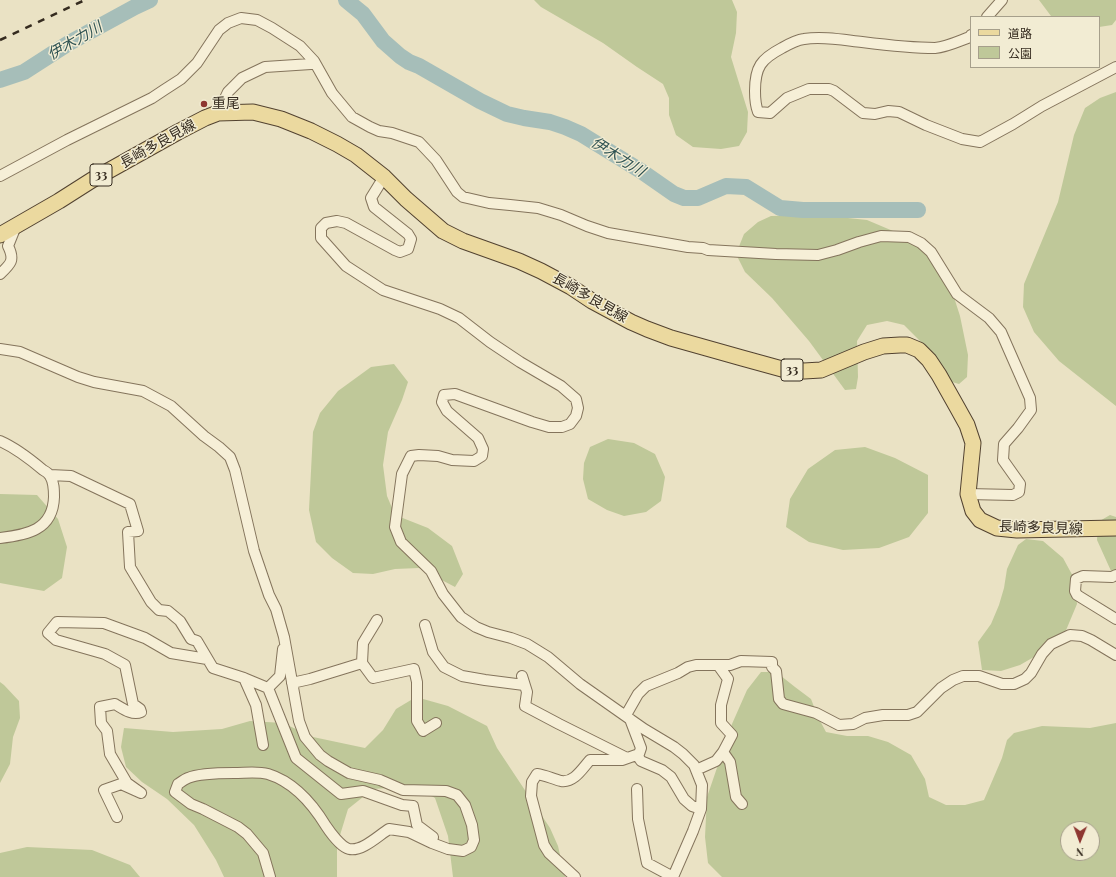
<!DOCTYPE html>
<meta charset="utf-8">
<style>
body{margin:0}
#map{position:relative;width:1116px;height:877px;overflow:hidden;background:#eae2c4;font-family:"Playfair Display","Noto Sans JP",serif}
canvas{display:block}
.legend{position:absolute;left:970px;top:16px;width:130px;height:52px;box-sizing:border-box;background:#f2ecd3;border:1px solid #a69f8b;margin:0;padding:5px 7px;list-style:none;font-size:12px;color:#352b1f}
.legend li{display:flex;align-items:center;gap:8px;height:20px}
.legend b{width:20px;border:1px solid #a69f8b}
.north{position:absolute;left:1060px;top:821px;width:40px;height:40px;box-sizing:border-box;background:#f2ecd3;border:1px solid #a69f8b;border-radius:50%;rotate:181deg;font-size:11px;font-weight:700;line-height:16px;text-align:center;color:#352b1f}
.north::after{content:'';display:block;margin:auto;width:14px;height:18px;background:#8e3731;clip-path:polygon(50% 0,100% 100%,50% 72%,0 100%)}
</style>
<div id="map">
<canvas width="1116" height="877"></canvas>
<ul class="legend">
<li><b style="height:5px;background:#ebd99f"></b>道路</li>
<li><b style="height:11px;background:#bfc899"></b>公園</li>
</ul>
<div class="north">N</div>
</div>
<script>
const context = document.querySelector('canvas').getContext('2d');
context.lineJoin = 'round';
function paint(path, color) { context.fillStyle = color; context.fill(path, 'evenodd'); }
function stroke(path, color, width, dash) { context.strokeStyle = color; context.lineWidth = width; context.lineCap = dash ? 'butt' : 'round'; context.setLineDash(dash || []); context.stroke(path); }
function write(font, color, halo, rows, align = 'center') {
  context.font = font + ' "Playfair Display","Noto Sans JP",serif'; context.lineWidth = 3; context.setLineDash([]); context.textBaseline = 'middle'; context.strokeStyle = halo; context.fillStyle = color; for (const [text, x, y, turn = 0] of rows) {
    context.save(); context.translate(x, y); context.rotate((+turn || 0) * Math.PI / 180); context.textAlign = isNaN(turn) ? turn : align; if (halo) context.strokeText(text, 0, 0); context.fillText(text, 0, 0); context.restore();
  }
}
paint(new Path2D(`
 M 534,0 L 732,0 L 737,12 L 736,33 L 731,57 L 748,112 L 747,132 L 739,146 L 721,149 L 693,147 L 676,135 L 669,115 L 669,98 L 663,84 L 637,67 L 603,43 L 541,7 Z
 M 1039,0 L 1116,0 L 1116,20 L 1112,25 L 1099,27 L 1099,17 L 1053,17 L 1051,16 Z
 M 1116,92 L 1116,406 L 1059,361 L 1034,332 L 1023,307 L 1024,284 L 1058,202 L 1074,135 L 1085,108 L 1100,98 Z
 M 819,215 L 867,220 L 919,242 L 952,291 L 960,316 L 968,355 L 967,377 L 959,384 L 945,380 L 932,353 L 904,325 L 887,321 L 867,325 L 857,341 L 858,377 L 856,389 L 845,390 L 809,341 L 772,298 L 745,272 L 736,254 L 744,234 L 758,222 L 771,216 Z
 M 394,364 L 408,382 L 402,400 L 388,432 L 383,465 L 387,496 L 395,515 L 428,528 L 452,546 L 463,574 L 455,587 L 419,568 L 395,569 L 373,574 L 353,573 L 332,558 L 316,542 L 309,510 L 313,432 L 320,413 L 338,391 L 371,367 Z
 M 608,439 L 634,443 L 655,454 L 665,477 L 661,501 L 646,512 L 624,516 L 607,510 L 588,499 L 583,479 L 584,463 L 590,447 Z
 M 865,447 L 895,458 L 928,475 L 928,513 L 909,537 L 879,548 L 843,550 L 809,542 L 786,527 L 790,499 L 808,469 L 835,450 Z
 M 0,494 L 37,495 L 58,519 L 67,547 L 62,578 L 44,591 L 0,583 Z
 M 1110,515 L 1116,517 L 1116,582 L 1097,540 L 1098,522 Z
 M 1026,539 L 1043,541 L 1063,558 L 1075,580 L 1077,604 L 1064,635 L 1046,650 L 1020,665 L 1001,671 L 982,670 L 978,642 L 991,624 L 999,605 L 1004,588 L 1007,569 L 1018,545 Z
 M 761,672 L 776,672 L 795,687 L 811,699 L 818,717 L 826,732 L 847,736 L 868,736 L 888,742 L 911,755 L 925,779 L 929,797 L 946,805 L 965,805 L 984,800 L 1002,758 L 1007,740 L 1014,733 L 1042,726 L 1090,728 L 1116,723 L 1116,877 L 722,877 L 708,863 L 705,837 L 707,797 L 732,724 L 747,690 ZM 1068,829 L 1092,829 L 1092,853 L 1068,853 Z
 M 0,682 L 4,685 L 19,701 L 20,718 L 13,737 L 10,764 L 0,783 Z
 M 416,697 L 448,706 L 487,726 L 497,748 L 550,828 L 558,846 L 565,877 L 453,877 L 448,836 L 435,798 L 415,786 L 373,789 L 348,809 L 337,845 L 337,877 L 224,877 L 216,860 L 194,825 L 167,799 L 142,782 L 126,767 L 121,747 L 124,728 L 173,732 L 222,729 L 250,721 L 283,723 L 313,737 L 365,748 L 383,730 L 396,709 Z
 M 27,847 L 92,850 L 130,865 L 140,877 L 0,877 L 0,853 Z`), '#bfc899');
stroke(new Path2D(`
 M 346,0 L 363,14 L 383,41 L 400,56 L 409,62 L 419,66 L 480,101 L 507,114 L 524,118 L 550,122 L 565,127 L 581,134 L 641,171 L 674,194 L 684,198 L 698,198 L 726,186 L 746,187 L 780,208 L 803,210 L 918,210
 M 0,80 L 24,72 L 69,43 L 135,7 L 150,0`), '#a6beb9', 16);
const street = new Path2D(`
 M 987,17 L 1002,0
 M 971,35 L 970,37 C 959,41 947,47 935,48 C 911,48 886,45 862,42 C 844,40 823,36 804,39 C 796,40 789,44 782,48 C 761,59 755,67 755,91 C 755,98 755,104 758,112 L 770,113 L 787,98 L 809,89 L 829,89 L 834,91 L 863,113 L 875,114 L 888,111 L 899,112 L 926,125 L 962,139 L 980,142 L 1013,124 L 1042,106 L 1116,67
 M 218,113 L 228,92 L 242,78 L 265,67 L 311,64 L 314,61
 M 0,176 L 67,140 L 152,98 L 164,90 L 181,79 L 197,63 L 219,30 L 228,23 L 241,18 L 257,20 L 272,28 L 300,46 L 314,61 L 332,93 L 352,117 L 370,127 L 379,131 L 392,133 L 419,142 L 436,160 L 457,192 L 463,197 L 489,203 L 510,205 L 538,208 L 561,215 L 587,226 L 608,233 L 688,247 L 703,248 L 708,250 L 776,254 L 818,255 L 837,250 L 859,242 L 881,236 L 909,237 L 921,243 L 931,252 L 957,294 L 989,318 L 1001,332 L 1030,398 L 1031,410 L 1018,428 L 1004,444 L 1003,460 L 1020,484 L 1019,492 L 1013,495 L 968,494
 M 384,177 L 371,198 L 374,207 L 408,234 L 411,239 L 408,249 L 400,252 L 395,250 L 346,223 L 337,221 L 326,223 L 321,228 L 321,238 L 346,266 L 383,290 L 440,309 L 459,318 L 490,342 L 520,362 L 561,386 L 576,399 L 578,408 L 576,416 L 570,424 L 562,427 L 549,427 L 532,422 L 455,394 L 444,395 L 442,402 L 447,411 L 478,438 L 483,449 L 482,456 L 474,461 L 452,460 L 438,456 L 419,455 L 411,456 L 402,474 L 395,527 L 401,542 L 431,571 L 443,594 L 461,617 L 476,627 L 488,632 L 511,638 L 527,644 L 548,657 L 580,684 L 644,729 L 674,747 L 683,754 L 694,765 L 702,785 L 701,809 L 693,831 L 673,877
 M 0,274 C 11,264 15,260 8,246 L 16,226
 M 0,349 L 20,352 L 78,377 L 94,382 L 143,391 L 171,406 L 204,436 L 219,447 L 230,457 L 235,470 L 254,551 L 269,595 L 276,609 L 284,637 L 299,721 L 305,737 L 320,755 L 328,761 L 349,773 L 380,780 L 403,790 L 446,791 L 457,795 L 465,805 L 472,825 L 474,840 L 471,847 L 463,851 L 448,849 L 432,843 L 409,832 L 389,829 C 379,835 362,852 349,849 C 341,847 330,832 326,826 C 312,803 294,782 268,774 C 257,771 245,773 234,773 C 222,773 200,773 188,778 C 185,779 181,782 178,784 L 175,792 L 191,804 L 203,809 L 238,827 L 247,834 L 263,853 L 270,877
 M 0,441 C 16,448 30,459 43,470 C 45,471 49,474 50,476 C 54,482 54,490 54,497 C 53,530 27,535 0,538
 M 50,475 L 71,476 L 130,504 L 138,531 L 128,532 L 130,567 L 151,602 L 159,610 L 168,611 L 180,621 L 191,639 L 197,641 L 213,668 L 244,678 L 268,688 L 280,676 L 283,649
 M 1116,575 L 1112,577 L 1083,576 L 1076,579 L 1075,591 L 1077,595 L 1116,619
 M 377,620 L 363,643 L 362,663 L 373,678 L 414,669 L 417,682 L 417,721 L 423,731 L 436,723
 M 425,625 L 433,652 L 444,667 L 462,676 L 485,680 L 524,685
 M 522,676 L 527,692 L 525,706 L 559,724 L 627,758
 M 244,678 L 256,705 L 263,745
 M 292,683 L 310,679 L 362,663
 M 268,688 L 296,758 L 341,794 L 363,791 L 402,805 L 413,806 L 417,825 L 433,837 L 432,843
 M 626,715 L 638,694 L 646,686 L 678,673 L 688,667 L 696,665 L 730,665 L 741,661 L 772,662 L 772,667 L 776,671 L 779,699 L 783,704 L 816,713 L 839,725 L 853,724 L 865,718 L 883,715 L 908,715 L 917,712 L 941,688 L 953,680 L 963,676 L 979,676 L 1002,684 L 1014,684 L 1025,679 L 1031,673 L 1042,654 L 1051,644 L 1070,635 L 1082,636 L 1091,640 L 1116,655
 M 723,752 L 730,762 L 736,797 L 742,804
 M 637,755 L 641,761 L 662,770 L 671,777 L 684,799 L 692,806 L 701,809
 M 696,770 L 716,761 L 723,752 L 732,735 L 721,723 L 721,705 L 728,679 L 718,665
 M 637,789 L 638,819 L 647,863 L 673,877
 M 117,817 L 104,790 L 121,784 L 141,793 L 127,783 L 110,754 L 107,731 L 101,723 L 100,707 L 115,704 C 122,708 132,716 141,712 L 140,709 L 133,704 L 125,665 L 105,654 L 56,640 L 48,633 L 57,622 L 104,623 L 145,638 L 171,653 L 207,659
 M 575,877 L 549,853 L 544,845 L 531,796 L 532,782 L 537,774 C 545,775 553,779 561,781 C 574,783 582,769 590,760 L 622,760 L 639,754 L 641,748 L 630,719`);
const primary = new Path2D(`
 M 0,235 L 59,201 L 92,180 L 178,132 L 205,118 L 218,113 L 253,112 L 281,119 L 311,131 L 337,144 L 356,155 L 384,177 L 406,199 L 443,231 L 463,241 L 519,261 L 541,271 L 571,287 L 592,301 L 631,322 L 647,329 L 671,338 L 742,358 L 782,369 L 804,371 L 821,370 L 864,352 L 883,346 L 900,345 L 907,345 L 919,350 L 929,360 L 939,375 L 957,407 L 967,425 L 973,443 L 968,494 L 973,511 L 980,520 L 997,528 L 1017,530 L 1116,528`);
stroke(street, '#84745c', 12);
stroke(primary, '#524230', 17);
stroke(street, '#f6efd7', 10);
stroke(primary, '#ebd99f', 15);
stroke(new Path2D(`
 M 0,40 L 85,0`), '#352b1f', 2.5, [7, 7]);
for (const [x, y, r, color] of [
 [204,104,4,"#8e3731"]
]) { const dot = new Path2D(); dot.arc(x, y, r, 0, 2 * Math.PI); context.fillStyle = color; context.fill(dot); stroke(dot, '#f2ecd3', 1.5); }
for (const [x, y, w] of [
 [101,175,22],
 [792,370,22]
]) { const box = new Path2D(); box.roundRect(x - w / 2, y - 11, w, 22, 3); context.fillStyle = '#f2ecd3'; context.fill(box); stroke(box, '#352b1f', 1); }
write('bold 13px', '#352b1f', null, [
 ["33",101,175],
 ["33",792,370]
]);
write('14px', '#352b1f', '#f2ecd3', [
 ["重尾",212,104]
], 'left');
write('14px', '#352b1f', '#f2ecd3', [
 ["長崎多良見線",158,144,-29],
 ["長崎多良見線",590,298,30],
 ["長崎多良見線",1041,528,2]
]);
write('italic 15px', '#2f5353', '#f2ecd3', [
 ["伊木力川",75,41,-30],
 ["伊木力川",618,157,32]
]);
</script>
